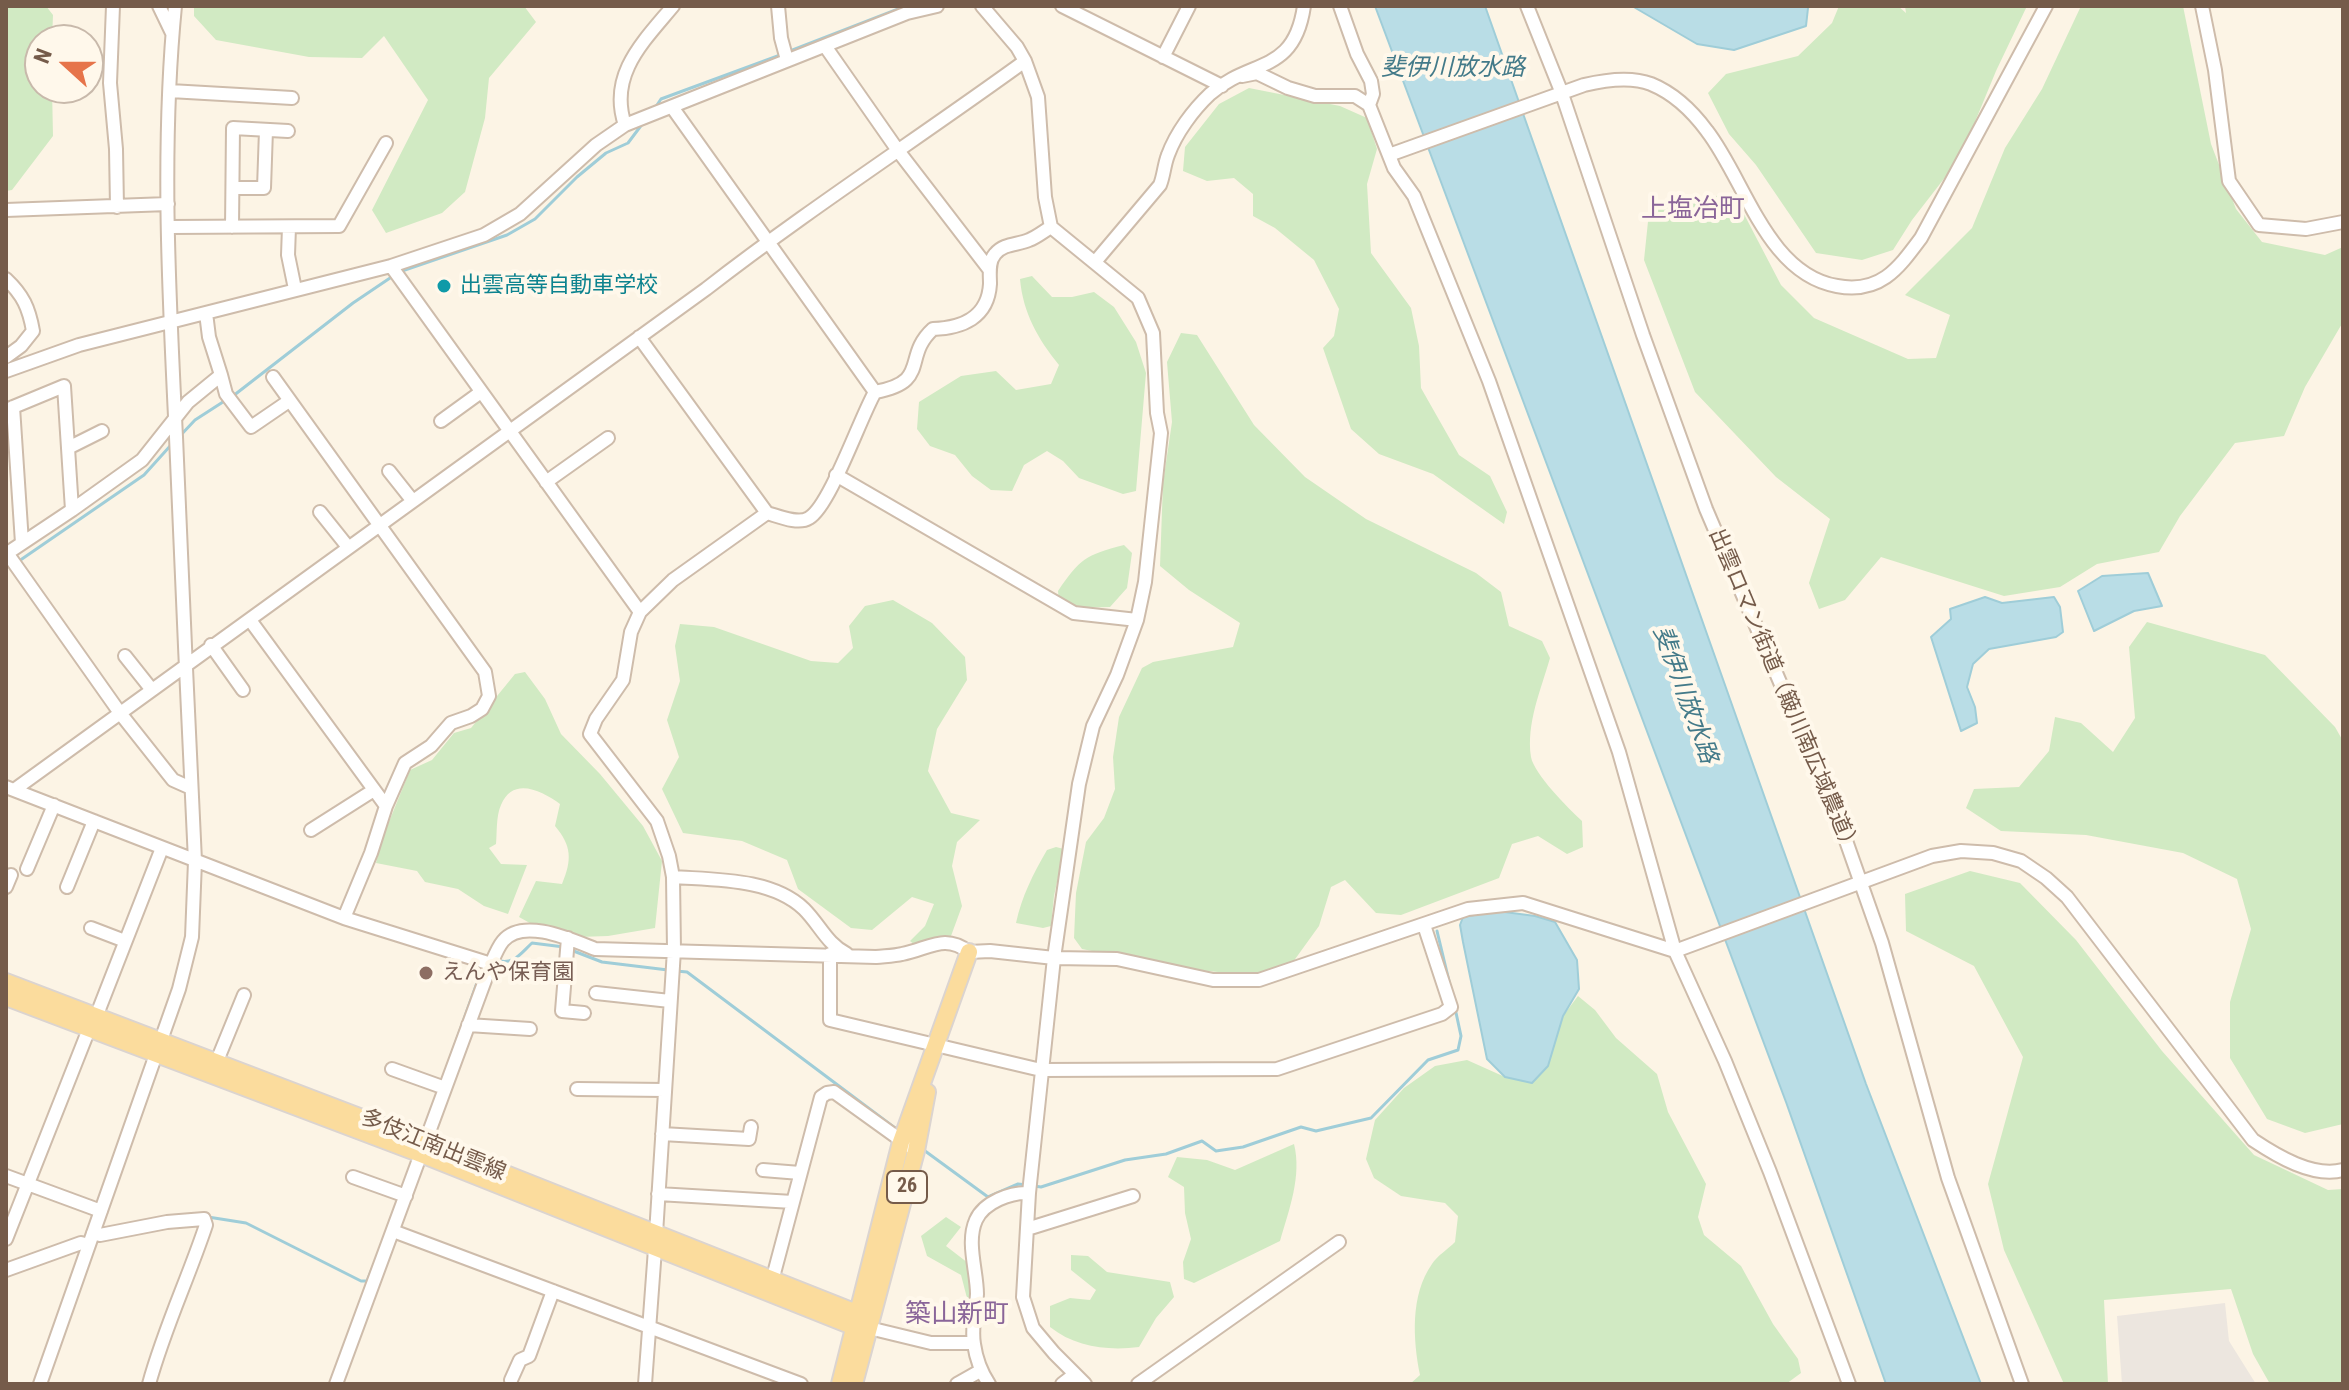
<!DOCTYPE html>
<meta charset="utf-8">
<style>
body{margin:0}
#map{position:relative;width:2349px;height:1390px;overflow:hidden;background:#fcf4e5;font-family:"Roboto Condensed",sans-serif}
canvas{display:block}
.frame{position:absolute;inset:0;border:8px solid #755b4a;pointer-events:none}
.north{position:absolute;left:24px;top:24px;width:80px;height:80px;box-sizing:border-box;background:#fff8eb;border:2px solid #c8b9ab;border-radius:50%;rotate:291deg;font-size:22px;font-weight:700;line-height:32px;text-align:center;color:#755b4a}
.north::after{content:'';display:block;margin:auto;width:28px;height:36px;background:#e6744a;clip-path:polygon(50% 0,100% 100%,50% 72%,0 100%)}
</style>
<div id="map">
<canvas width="2349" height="1390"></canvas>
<div class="frame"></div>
<div class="north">N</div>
</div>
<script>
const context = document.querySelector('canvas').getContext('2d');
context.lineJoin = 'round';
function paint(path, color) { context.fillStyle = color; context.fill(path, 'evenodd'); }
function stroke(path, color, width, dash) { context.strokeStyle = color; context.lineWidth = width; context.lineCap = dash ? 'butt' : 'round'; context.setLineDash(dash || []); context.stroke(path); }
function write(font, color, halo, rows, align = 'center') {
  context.font = font + ' "Roboto Condensed","Noto Sans JP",sans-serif'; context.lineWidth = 8; context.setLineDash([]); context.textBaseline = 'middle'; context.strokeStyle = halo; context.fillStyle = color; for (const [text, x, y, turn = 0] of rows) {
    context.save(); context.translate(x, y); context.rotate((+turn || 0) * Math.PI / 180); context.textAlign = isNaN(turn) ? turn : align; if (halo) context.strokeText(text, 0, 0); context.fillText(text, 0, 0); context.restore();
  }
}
paint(new Path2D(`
 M 2225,1303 L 2229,1341 L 2256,1384 L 2122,1384 L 2117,1316 Z`), '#ece6df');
paint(new Path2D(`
 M 6,6 L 46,6 L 53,15 L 52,40 L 40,40 L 40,88 L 52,88 L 53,136 L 12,190 L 6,191 Z
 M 194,6 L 524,6 L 536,22 L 489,78 L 485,118 L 465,192 L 442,213 L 386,233 L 372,210 L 428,100 L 384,36 L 362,58 L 309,57 L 216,40 L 194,16 Z
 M 1839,6 L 1898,6 L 1906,13 L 1905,6 L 2027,6 L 1996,71 L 1960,158 L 1912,220 L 1893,250 L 1862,260 L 1816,253 L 1756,165 L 1729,134 L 1708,93 L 1726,74 L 1798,56 L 1832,23 Z
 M 2081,6 L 2183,6 L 2211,144 L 2236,209 L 2262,242 L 2325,255 L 2343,247 L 2343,322 L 2305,387 L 2284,436 L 2235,443 L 2180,516 L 2159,552 L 2097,564 L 2060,587 L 2004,596 L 1881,557 L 1845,600 L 1819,609 L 1809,583 L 1830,519 L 1776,477 L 1695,392 L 1644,260 L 1649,212 L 1678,198 L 1734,195 L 1781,285 L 1814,318 L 1908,359 L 1936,358 L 1950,315 L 1905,295 L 1972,228 L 2005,148 L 2042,89 Z
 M 1249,88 L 1340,106 L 1367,118 L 1377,149 L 1367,184 L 1371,253 L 1411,308 L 1419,346 L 1421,388 L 1459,455 L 1490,476 L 1507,512 L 1504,524 L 1433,474 L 1379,454 L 1351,429 L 1323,348 L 1334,336 L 1339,309 L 1314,260 L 1275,228 L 1253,216 L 1253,194 L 1234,178 L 1207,181 L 1183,171 L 1185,147 L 1219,104 Z
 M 1032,276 L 1052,297 L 1072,297 L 1094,292 L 1114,307 L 1136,342 L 1146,373 L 1136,491 L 1123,494 L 1079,478 L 1063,461 L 1047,451 L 1024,465 L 1012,491 L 991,490 L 972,476 L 955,455 L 930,446 L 917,429 L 919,402 L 961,376 L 996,371 L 1016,390 L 1051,384 L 1059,365 C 1038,339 1023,313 1020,279 Z
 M 1181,333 L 1197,335 L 1254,425 L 1305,477 L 1366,519 L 1476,573 L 1501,592 L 1509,626 L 1542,641 L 1550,658 C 1541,690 1526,723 1531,757 C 1534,774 1568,808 1582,821 L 1583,847 L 1567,854 L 1538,836 L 1512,844 L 1499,878 L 1401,915 L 1376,913 L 1345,880 L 1331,887 L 1319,926 L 1293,962 L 1259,976 L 1177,968 L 1082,949 L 1074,938 L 1076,893 L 1086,842 L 1104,818 L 1115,789 L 1113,757 L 1119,717 L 1142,668 L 1153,662 L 1233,647 L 1240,623 L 1189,590 L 1160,566 L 1163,483 L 1172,422 L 1167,362 Z
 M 1124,545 L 1132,553 L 1127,588 L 1110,607 L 1074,608 L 1059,602 L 1058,591 C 1080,559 1085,555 1124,545 Z
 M 893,600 L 932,623 L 965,657 L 967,680 L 937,729 L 928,771 L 951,813 L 980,820 L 957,842 L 952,866 L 962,906 L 951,936 L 915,945 L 910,941 L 925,926 L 934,904 L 912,897 L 872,930 L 851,928 L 798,889 L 787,860 L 742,841 L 683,833 L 662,789 L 679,757 L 667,720 L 680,681 L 675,646 L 680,624 L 714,627 L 811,661 L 838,663 L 853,648 L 849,626 L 865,606 Z
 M 2147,622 L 2265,655 L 2335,727 L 2343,741 L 2343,1124 L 2305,1133 L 2267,1119 L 2230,1058 L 2230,1002 L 2251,929 L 2237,879 L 2183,853 L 2086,835 L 2001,831 L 1966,808 L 1974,789 L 2019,787 L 2049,751 L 2055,717 L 2081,723 L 2113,752 L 2135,718 L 2129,647 Z
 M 525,672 L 545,699 L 561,734 L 600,774 L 643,826 L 662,861 L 655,928 L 608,936 L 578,937 L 557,928 L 537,927 L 519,917 L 536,881 L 562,884 C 572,860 572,846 555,826 L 560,804 C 542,791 513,776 501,805 C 496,816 497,832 496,844 L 489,848 L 501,864 L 527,865 L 508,914 L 484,906 L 458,889 L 425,882 L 417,871 L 376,863 L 382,839 L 410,770 L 432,760 L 454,733 L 471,728 L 515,674 Z
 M 1056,847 L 1064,849 L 1054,896 L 1051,926 L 1043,928 L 1016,923 C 1022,896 1033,874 1047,850 Z
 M 1970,871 L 2020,883 L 2076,940 L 2162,1051 L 2254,1155 L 2328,1190 L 2343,1189 L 2343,1384 L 2270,1384 L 2253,1354 L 2231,1289 L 2104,1300 L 2108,1384 L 2064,1384 L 2004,1250 L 1988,1184 L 2023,1057 L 1974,966 L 1906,931 L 1905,894 Z
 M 1578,996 L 1595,1010 L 1616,1038 L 1657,1074 L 1668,1112 L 1706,1184 L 1698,1217 L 1704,1235 L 1741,1266 L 1773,1324 L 1798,1359 L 1801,1373 L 1786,1384 L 1410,1384 L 1420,1375 C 1413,1340 1410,1295 1432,1264 C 1437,1256 1448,1249 1455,1242 L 1458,1216 L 1445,1203 L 1401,1196 L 1374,1178 L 1366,1159 L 1375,1120 L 1404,1088 L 1435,1066 L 1467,1060 L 1505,1077 L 1548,1066 L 1563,1016 Z
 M 1294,1144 C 1302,1176 1289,1210 1280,1241 L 1194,1283 L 1184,1279 L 1183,1262 L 1191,1239 L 1185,1213 L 1184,1187 L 1168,1177 L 1177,1157 L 1207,1160 L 1235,1170 Z
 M 946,1217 L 961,1227 L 946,1246 L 968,1263 L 973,1297 L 967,1298 L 961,1275 L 927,1256 L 921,1236 Z
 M 1071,1255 L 1088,1256 L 1107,1272 L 1170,1282 L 1174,1297 L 1156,1318 L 1139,1347 C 1108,1351 1075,1347 1050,1327 L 1050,1306 L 1070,1298 L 1090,1300 L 1096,1290 L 1071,1270 Z`), '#d1eac3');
const water = new Path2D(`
 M 1375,6 L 1485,6 L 1866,1084 L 1981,1384 L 1886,1384 L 1786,1102 Z
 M 1632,6 L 1807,6 L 1808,8 L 1806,26 L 1734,50 L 1697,44 Z
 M 2148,573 L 2162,606 L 2134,611 L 2094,631 L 2078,591 L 2102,576 Z
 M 1985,597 L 2002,603 L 2054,597 L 2060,607 L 2063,632 L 2056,637 L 1989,649 L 1973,664 L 1967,687 L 1975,707 L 1977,723 L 1961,731 L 1931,637 L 1951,619 L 1950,609 Z
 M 1497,911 L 1535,916 L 1555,922 L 1577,960 L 1579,989 L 1563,1016 L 1548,1066 L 1532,1083 L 1505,1077 L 1487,1059 L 1463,942 L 1460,925 L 1463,917 Z`);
paint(water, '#b9dde6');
stroke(water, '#9fcdd8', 2);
stroke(new Path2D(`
 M 790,51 L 906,6
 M 655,108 L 661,99 L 783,54
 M 399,272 L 507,235 L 535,219 L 577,177 L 606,153 L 628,143 L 643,123
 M 233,396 L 353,303 L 393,276
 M 179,437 L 195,420 L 226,400
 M 19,561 L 144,475 L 171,445
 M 1437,931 L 1449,981
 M 571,950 L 602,962 L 668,970
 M 496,960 C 513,966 520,954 532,943 L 564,947
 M 676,971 L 687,972 L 899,1131
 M 445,1072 L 483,966
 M 921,1148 L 988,1197 L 1018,1184 L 1027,1185
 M 1034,1186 L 1041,1187 L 1125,1160 L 1166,1154 L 1202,1141 L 1216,1151 L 1243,1147 L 1301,1127 L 1316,1131 L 1371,1118 L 1428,1060 L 1458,1050 L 1461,1036 L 1455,1008
 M 208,1217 L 246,1223 L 361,1281 L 367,1281 L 379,1252`), '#9fcdd8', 3);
const minor = new Path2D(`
 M 113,6 L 110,83 L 116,149 L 117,207
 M 159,6 L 172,33
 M 778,6 L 781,38 L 787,60
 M 982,6 L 1017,47 L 1025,61 L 1038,97 L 1045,197 L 1051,227 L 1138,298 L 1153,333 L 1157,413 L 1161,433 L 1145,582 L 1137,620 L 1117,675 L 1093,726 L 1079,784 L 1054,958 L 1029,1193 L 1023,1297 L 1033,1328 L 1054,1353 L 1085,1384
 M 1062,6 L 1222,86
 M 1340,6 L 1357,54 L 1371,81 L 1373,94 L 1369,105
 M 1527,6 L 1561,91 L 1643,335 L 1706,509 L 1838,818 L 1882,943 L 1948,1178 L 2022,1384
 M 2202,6 L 2215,70 L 2229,181 L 2259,225 L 2306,229 L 2343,222
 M 825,46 L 899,152 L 989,269
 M 1163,57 L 1189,6
 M 1242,76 L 1257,73 L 1288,88 L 1315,96 L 1355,96 L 1369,105 L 1394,168 L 1414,196 L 1489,381 L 1619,752 L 1675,951 L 1725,1061 L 1770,1172 L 1849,1384
 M 170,91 L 292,98
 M 672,107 L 875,392
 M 625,125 C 608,75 643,42 673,6
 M 1389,155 L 1584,85 C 1605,80 1630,76 1651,84 C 1673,93 1693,112 1707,131 C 1745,180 1767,274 1837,286 C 1880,294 1898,269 1921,238 L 2046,6
 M 233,188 L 264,188 L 266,130
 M 6,210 L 168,204
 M 169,227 L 339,226 L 386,143
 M 232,227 L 233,128 L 288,131
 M 289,227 L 288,255 L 295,289
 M 1095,262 L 1160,185 C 1164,175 1164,165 1168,155 C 1176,133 1193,110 1210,94 C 1251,58 1294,75 1304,6
 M 391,266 L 640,612
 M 6,279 C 23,295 29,308 33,331 L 21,346 L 6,357
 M 639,337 L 767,513
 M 6,371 L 79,345 L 391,266 L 484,235 L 520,214 L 596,145 L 625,125 L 907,13 L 937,6
 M 221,375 L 226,394 L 251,427 L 289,401
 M 273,377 L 485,672 L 489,696 L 482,709 L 471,716 L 451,723 L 431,746 L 405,763 L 386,806 L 371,853 L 344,918
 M 13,407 L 22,543
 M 6,410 L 64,386 L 72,510 L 6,554
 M 441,421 L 481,392
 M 68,448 L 102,431
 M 389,471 L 412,500
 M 836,475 L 1074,613 L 1137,620
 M 546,482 L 608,438
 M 72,510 L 142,460 L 188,402 L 221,375 L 209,337 L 206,313
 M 320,512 L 348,547
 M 7,553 L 120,713 L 173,780 L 191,788
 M 250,620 L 386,806
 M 211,645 L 243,690
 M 125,656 L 152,690
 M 6,787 L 344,918 L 491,964
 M 14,790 L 706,289 C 809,209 919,138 1025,61
 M 311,830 L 374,790
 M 27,869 L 54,805
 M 673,877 C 714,880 772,878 804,909 C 820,925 827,944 847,954
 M 6,887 L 11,875
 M 67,887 L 94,821
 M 91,928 L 125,941
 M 568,938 L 562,1011 L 584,1013
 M 830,954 L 830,1020 L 1041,1070 L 1277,1069 L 1442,1014 L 1451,1007 L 1424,925
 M 596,993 L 670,1001
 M 96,1017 L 162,848
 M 468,1025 L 530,1029
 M 217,1061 L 244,995
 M 392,1069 L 445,1088
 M 577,1089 L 665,1090
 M 662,1134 L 749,1139 L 751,1127
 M 763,1170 L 800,1173
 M 6,1176 L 101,1211
 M 353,1177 L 406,1196
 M 658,1194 L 793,1202
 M 1027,1229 L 1133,1196
 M 393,1231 L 801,1384
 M 93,1233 L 100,1235 L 167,1222 L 204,1219 L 206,1225 C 188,1279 164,1329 149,1384
 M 656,1234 L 674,950 L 673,877 L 669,856 L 657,821 L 590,734 L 596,719 L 623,680 L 631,632 L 640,612 L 673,580 L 767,513 C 778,516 798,525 809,518 C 830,506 860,418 875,392 C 931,382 902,357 933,329 C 962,328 988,318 990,284 C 990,274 988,262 995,254 C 1004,243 1018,245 1029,240 C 1037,237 1044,231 1051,227
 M 6,1239 L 89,1029
 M 6,1270 L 81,1243 L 89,1245
 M 772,1281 L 821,1097 L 827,1093 L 834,1092 L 916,1151
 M 869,1328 L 931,1343 L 973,1343
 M 511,1380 L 520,1360 L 529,1356 L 553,1291
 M 40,1384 L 179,989 L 192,937 L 195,861 C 188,720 182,578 176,437 C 169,294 161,148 175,6
 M 336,1384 L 491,964 C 494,957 498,947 503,941 C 523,917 572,940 595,949 L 876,957 C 885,956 894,956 902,954 C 929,949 944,933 969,952 L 990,951 L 1054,958 L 1117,959 L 1213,980 L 1259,980 L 1468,909 L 1523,903 L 1675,951 L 1932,856 L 1961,851 L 1993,853 L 2021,861 L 2046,878 L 2067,897 L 2253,1140 C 2277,1156 2313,1178 2343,1170
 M 645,1384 L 655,1249
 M 957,1384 L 980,1371
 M 989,1384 C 981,1372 976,1358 974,1344 C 971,1327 976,1311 977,1294 C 977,1271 966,1242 976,1220 C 984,1202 1011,1192 1029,1193
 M 1062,1384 L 1075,1374
 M 1138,1384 L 1339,1242`);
const major = new Path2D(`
 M 6,982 L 425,1142 L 859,1314 L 869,1328
 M 6,997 L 421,1154 L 855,1327 L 869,1328
 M 840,1384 L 901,1142 L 969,952
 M 854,1384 L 916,1151 L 927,1092`);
stroke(minor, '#cebcab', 16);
stroke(major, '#dbd4d0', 20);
stroke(minor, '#fff', 12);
stroke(major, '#fbdc9d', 16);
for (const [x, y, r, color] of [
 [444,286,8,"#0f9aa8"],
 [426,973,8,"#8d6e63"]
]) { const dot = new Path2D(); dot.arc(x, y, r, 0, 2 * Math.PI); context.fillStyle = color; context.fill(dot); stroke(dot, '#fff8eb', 3); }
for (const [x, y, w] of [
 [907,1187,40]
]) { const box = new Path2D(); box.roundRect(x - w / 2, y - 16, w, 32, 6); context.fillStyle = '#fff8eb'; context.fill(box); stroke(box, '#755b4a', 2); }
write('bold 20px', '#755b4a', null, [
 ["26",907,1187]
]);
write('22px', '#0d838f', '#fff8eb', [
 ["出雲高等自動車学校",460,286]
], 'left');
write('22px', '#755b4a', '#fff8eb', [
 ["出雲ロマン街道（簸川南広域農道）",1783,692,67],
 ["多伎江南出雲線",433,1146,22]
]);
write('22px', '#785e54', '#fff8eb', [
 ["えんや保育園",442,973]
], 'left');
write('italic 24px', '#437a89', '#fff8eb', [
 ["斐伊川放水路",1453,69],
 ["斐伊川放水路",1684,695,70]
]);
write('26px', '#8a6599', '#fff8eb', [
 ["上塩冶町",1693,210],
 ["築山新町",957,1315]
]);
</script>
